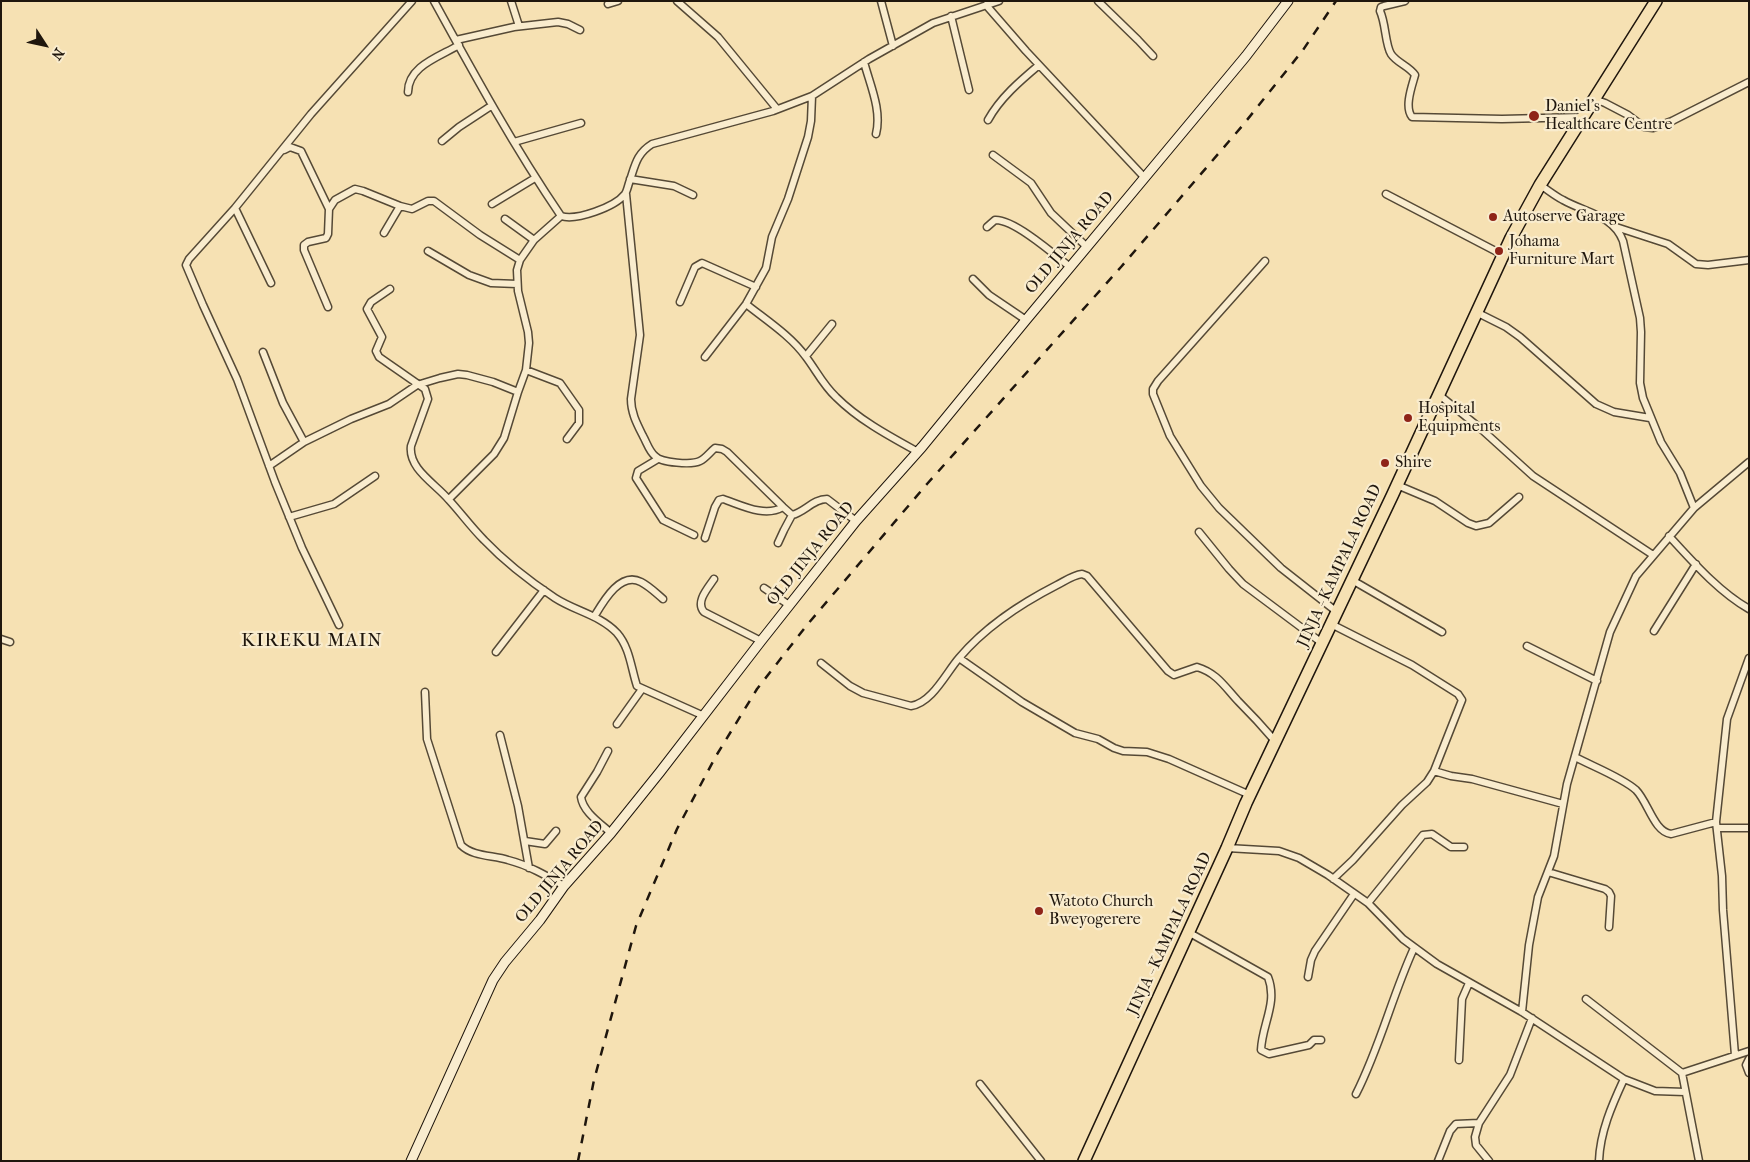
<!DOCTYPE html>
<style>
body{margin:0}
#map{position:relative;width:1750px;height:1162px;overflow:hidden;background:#f6e1b3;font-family:"IM FELL French Canon",serif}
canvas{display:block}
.frame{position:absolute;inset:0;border:2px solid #1f160d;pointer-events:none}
.north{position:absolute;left:20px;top:20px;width:50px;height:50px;-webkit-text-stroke:4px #f9ecce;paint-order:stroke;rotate:125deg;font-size:14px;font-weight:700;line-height:20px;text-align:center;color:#1f160d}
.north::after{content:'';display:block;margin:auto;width:18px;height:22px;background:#1f160d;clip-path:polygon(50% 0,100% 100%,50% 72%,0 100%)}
</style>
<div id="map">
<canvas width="1750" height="1162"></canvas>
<div class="frame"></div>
<div class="north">N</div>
</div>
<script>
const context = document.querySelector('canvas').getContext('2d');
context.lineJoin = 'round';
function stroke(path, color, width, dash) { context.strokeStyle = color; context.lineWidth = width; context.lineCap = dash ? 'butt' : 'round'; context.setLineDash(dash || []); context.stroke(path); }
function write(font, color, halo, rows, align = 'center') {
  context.font = font + ' "IM FELL French Canon",serif'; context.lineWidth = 4.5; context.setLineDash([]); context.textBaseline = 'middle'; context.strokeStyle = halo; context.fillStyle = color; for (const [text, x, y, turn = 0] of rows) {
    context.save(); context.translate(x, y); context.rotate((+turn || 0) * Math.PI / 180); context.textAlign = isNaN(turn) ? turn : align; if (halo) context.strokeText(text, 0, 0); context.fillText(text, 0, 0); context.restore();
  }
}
const minor = new Path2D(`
 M 434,1 C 474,74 514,147 561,216 C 576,221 615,207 625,194 C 627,191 628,186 629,183 C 635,166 636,154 652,144 L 773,111 L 812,96 L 869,59 L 933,23 L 999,1
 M 511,1 L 519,26
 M 677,1 L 718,37 L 777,109
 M 881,1 L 893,46
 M 1098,1 L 1138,40 L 1153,56
 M 1405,1 L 1384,6 L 1381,7 L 1380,11 C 1386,24 1385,44 1391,54 C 1397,63 1409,66 1415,75 C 1412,86 1404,107 1412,117 L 1502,119 L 1583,117
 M 608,4 L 618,1
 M 986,5 L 1026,51 L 1144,177
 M 951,16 L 969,90
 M 456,40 L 514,27 L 558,22 L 568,24 L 580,30
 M 864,62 C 870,85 882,110 876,134
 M 408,92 C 408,66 439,57 459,45
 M 1594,99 L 1605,103 L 1628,115 L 1644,127 L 1653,128 L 1672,121 L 1749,82
 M 988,120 C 1000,98 1020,81 1039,65
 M 442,141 L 459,127 L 491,106
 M 514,142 L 581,123
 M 284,150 L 290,147 L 301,151 L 329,209
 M 993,155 L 1031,183 L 1051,213 L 1087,247
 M 630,179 L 674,186 L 693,195
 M 1540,185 C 1548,190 1555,196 1563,200 C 1586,213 1613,215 1623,241 L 1640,318 L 1641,332 L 1640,383 L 1643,398 L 1661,442 L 1680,473 L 1694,508
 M 626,194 L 640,335 L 631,399 C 631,413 637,424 643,436 C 647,443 649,451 655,456 C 661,463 692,465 700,461 C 706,458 710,452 715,448 L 722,449 L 727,452 L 783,507 L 792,515 C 805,512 813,499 827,499 L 856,521
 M 1386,194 L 1503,255
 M 492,204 L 535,178
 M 235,208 L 271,283
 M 505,219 L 534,240
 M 987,227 L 995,220 C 1014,219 1055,255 1070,267
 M 1616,227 L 1668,244 L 1696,264 L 1708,265 L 1749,260
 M 384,233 L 400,206
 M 428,251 L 469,275 L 491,283 L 517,284
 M 1265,261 L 1158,381 L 1153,389 L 1153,394 L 1170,436 L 1201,486 L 1219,508 L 1281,568 L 1337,612
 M 973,279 L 989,295 L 1026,320
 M 390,289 L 371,302 L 367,309 L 382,337 L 376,351 L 379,357 L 425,389 L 428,399 L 411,446 C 408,469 436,484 449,500 C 461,513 471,527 484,540 C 504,561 531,582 555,598 C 575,611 600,615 617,633 C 630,648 631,668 637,686 L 704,716
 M 680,302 L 695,267 L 702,263 L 756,287
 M 746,304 C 766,320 791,336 806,357 C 816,370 823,385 836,397 C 859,420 889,436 918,452
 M 328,307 L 304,250 L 304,245 L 308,242 L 326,238 L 328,234 L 329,209 L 335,200 L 355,189 L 363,191 L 400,206 L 412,209 L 428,201 L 434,201 L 480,235 L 520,260
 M 1476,312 L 1506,327 L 1520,337 L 1596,404 L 1614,412 L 1650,418
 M 263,352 L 283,403 L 304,442
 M 806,356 L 832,324
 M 705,357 L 746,304 L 766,268 L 772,237 L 788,199 L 808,137 L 811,121 L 812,96
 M 526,370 L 560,383 L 579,410 L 579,423 L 567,439
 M 1438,394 L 1480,428 L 1533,476 L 1653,555
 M 658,459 L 638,471 L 636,478 L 663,520 L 694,535
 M 269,466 L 304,442 L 351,419 L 389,404 L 417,385 L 440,378 L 458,374 L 467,375 L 493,382 L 518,392
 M 1397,485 L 1435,501 L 1468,523 L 1476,526 L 1489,523 L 1519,497
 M 449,499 L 494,454 L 504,438 L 518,392 L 526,370 L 529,343 L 528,332 L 518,291 L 517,270 L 520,260 L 534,240 L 561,216
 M 289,517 L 334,504 L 375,476
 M 1199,532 L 1229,569 L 1243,584 L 1322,643
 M 1669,536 C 1693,562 1718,591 1749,609
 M 705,538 L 715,507 L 719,500 L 723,499 C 741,505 765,518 783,507
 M 778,543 L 784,530 L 792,515
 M 714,579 C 708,588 695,602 704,612 L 761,641
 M 1352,580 L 1442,632
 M 764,588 L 789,605
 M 594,617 C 603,602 620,571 641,582 C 649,586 656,593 663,599
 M 1331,624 L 1412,665 L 1458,694 L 1462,700 L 1434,771 L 1427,782 L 1402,805 L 1353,860 L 1333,879
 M 339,625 L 302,548 L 275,482 L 237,379 L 203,305 L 186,265 L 189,259 L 235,208 L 311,114 L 412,1
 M 1654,631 L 1696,564
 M 1,639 L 10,642
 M 1527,646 L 1597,681
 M 496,652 L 544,590
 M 959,658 L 1022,702 L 1075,733 L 1098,739 L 1114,748 L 1123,751 L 1147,752 L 1169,759 L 1250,795
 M 821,663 L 850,686 L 863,693 L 911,706 C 932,703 946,673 959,658 C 986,626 1020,604 1057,585 C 1065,581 1073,575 1082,574 L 1087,576 L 1168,671 L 1174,675 L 1197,667 C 1217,673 1225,687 1238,701 C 1251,714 1263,727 1275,741
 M 425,692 L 427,739 L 461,845 C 473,857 493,855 508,860 C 528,865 547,876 564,886
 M 617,724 L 642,689
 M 500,735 L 518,806 L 529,868
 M 608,751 L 597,772 L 581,797 C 583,812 600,823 611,833
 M 1575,757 C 1592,766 1623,778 1636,790 C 1648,802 1654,832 1671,834 L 1716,822
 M 1434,771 L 1451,776 L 1472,779 L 1563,804
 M 1717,828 L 1749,828
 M 525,841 L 545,844 L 556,831
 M 1227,848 L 1279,851 L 1299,858 L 1328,875 L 1368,903 L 1403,939 L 1437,964 L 1522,1012 L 1624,1079 L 1655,1091 L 1685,1092
 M 1548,872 L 1605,889 L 1609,892 L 1611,896 L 1609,927
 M 1368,903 L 1423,835 L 1432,834 L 1451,847 L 1464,847
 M 1188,932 L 1268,977 C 1278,1003 1262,1024 1261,1050 L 1269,1054 L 1309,1045 L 1314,1040 L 1321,1040
 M 1308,977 L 1311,960 L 1315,951 L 1354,894
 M 1586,999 L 1682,1073 L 1699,1161
 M 1522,1012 L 1529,945 L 1538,897 L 1554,856 L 1567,784 L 1610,632 L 1636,576 L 1694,508 L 1749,462
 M 1735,1055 L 1723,910 L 1722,876 L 1716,822 L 1727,719 L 1749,658
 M 1749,1059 L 1746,1065 L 1749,1073
 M 1459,1060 L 1462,999 L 1469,983
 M 1682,1073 L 1749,1051
 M 980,1084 L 1041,1161
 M 1356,1094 C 1380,1047 1392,996 1414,948
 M 1438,1161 L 1450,1131 L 1456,1124 L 1479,1123
 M 1489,1161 L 1476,1145 L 1475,1137 L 1479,1123 L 1510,1075 L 1532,1018
 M 1599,1161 C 1600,1132 1612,1105 1624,1079`);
const secondary = new Path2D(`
 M 411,1161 L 493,980 L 505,962 L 540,920 L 564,886 L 611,833 L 660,772 L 761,641 L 856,521 L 922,447 L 1026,320 L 1246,56 L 1288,1`);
const trunk = new Path2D(`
 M 1084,1161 L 1227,848 L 1246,803 L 1392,496 L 1511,238 L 1540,185 L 1656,1`);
stroke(minor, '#554936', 9);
stroke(secondary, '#1f160d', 11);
stroke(trunk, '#1f160d', 14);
stroke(minor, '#f9ecce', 6);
stroke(secondary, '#f9ecce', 9);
stroke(trunk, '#f6e1b3', 11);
stroke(new Path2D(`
 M 578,1161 L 594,1080 L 636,926 L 677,829 L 716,756 L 757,689 L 807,625 L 927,484 L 1121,267 L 1243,125 L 1303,50 L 1336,1`), '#1f160d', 2.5, [9, 9]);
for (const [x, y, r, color] of [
 [1534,116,6,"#8f2418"],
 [1493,217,5,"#8f2418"],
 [1499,251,5,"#8f2418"],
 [1408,418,5,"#8f2418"],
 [1385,463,5,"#8f2418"],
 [1039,911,5,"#8f2418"]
]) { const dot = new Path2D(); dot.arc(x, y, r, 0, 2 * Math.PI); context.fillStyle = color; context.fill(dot); stroke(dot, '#f9ecce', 2); }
write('16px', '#1f160d', '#f9ecce', [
 ["Daniel's",1545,107],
 ["Healthcare Centre",1545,125],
 ["Autoserve Garage",1503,217],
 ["Johama",1509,242],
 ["Furniture Mart",1509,260],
 ["Hospital",1418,409],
 ["Equipments",1418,427],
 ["Shire",1395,463],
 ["Watoto Church",1049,902],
 ["Bweyogerere",1049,920]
], 'left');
write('16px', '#1f160d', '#f9ecce', [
 ["OLD JINJA ROAD",1070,243,-50],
 ["OLD JINJA ROAD",811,554,-51],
 ["JINJA - KAMPALA ROAD",1340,566,-65],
 ["OLD JINJA ROAD",560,872,-50],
 ["JINJA - KAMPALA ROAD",1170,934,-65]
]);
context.letterSpacing = '1px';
write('19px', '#1f160d', '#f9ecce', [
 ["KIREKU MAIN",312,641]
]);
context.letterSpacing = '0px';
</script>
